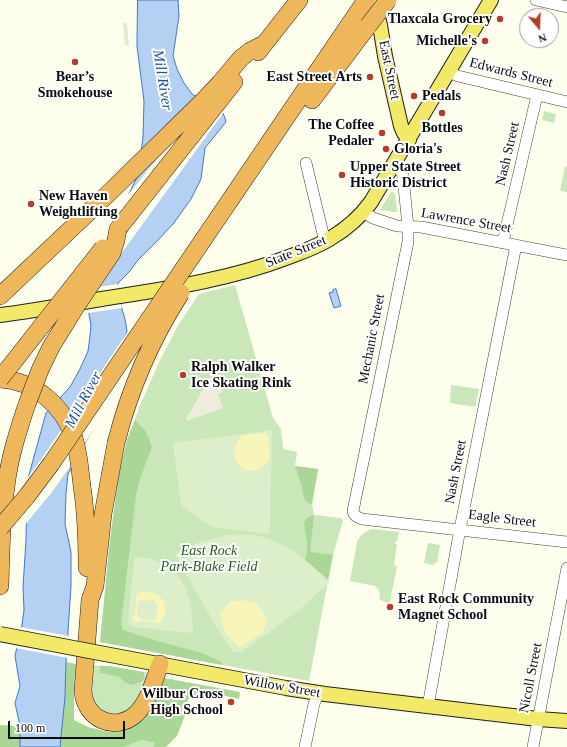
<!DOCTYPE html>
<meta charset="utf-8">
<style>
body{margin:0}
#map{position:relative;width:567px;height:747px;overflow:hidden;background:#fefeed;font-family:Georgia,serif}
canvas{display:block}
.north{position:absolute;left:519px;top:8px;width:40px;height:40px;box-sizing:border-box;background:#fff;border:1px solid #9e9e9e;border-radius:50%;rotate:161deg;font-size:11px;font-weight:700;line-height:16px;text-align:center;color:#0d0d0d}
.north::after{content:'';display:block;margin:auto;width:14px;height:18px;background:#b73b2a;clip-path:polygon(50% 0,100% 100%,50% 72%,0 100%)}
.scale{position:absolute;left:8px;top:721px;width:117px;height:18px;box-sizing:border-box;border:2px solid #0d0d0d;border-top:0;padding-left:5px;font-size:12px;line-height:14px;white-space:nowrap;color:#0d0d0d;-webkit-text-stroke:3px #fff;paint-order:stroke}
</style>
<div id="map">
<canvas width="567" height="747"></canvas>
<div class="north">N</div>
<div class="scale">100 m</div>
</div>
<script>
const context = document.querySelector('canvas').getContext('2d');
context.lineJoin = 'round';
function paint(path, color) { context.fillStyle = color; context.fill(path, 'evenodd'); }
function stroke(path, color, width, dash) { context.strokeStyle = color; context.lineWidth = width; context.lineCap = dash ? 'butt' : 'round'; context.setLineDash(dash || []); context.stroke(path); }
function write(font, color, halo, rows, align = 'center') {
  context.font = font + ' Georgia,serif'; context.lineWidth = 4; context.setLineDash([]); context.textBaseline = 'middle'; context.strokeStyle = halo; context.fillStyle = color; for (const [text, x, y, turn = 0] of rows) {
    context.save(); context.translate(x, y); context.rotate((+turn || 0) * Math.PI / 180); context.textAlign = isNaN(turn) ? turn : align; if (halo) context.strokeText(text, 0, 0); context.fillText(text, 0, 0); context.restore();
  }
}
paint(new Path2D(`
 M 544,111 L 556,114 L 554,123 L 542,120 Z
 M 565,166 L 567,167 L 567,192 L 560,191 Z
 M 391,192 L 393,192 L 395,194 L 397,210 L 397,212 L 394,212 L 380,210 Z
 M 235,285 L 273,418 L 281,429 L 283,449 L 297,452 L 295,466 L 318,469 L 312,504 L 314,515 L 341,518 L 343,520 L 333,555 L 309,681 L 100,642 L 110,540 L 127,440 L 141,403 L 161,358 L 179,324 L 199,294 Z
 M 451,385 L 479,389 L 475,407 L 450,403 Z
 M 373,529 L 399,532 L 397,541 L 395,542 L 395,544 L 397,544 L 394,565 L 397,567 L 390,601 L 388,603 L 380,600 C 379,594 381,590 375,586 L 350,581 L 357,542 C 361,534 365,531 373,529 Z
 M 428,543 L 440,545 L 437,563 L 435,562 L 434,565 L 424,563 Z
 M 94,665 L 100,666 L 100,673 L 119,677 L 124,682 L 144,678 L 144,672 L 149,673 L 134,708 L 120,716 L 97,712 L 92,696 Z
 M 142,740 L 155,743 L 152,747 L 124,747 Z`), '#c9e7b8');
paint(new Path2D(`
 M 135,420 L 145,430 L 152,447 L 141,476 L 136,495 L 121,624 L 123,630 L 157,641 L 199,652 L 222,662 L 222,665 L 100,642 L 110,540 L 119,472 L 127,440 Z
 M 295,466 L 318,469 L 312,504 L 307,502 L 304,498 L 302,487 Z
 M 314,515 L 310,552 L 333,555 L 328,580 L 305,560 L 307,553 L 307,543 L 304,523 L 307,518 Z
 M 66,662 L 76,664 L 74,687 L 74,720 L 88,727 L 109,732 L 128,729 L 141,719 L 164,678 L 240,692 L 239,699 L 226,696 L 200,694 L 188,699 L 186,713 L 177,736 L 166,747 L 152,747 L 155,743 L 142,740 L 124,747 L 60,747 L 65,697 Z
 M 100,666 L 109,666 L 144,672 L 144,678 L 141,682 L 131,685 L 124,682 L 119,677 L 100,673 Z
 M 0,725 L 20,726 L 20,747 L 0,747 Z`), '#aad798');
paint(new Path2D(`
 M 261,433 L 266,433 L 269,436 L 269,460 C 260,469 250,477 240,466 C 230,455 234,446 242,435 Z
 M 145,591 C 164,592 172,608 160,623 L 140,621 L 136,623 L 132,620 L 132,617 L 135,614 L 136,596 L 139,593 ZM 154,601 L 157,605 L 156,617 L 153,620 L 141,619 L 140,617 L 137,615 Z
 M 244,600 L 256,603 L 264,613 L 267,623 L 263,633 L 240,648 C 226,637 223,630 219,613 L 231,601 Z`), '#f8f5bb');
paint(new Path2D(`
 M 127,23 L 129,45 L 125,45 L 123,23 Z
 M 272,430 L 270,534 L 212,527 L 181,505 L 173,443 ZM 261,433 L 266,433 L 269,436 L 269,460 C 264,465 260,469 254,471 C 253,471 248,471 247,471 C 240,469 233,459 234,452 C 235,445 238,440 242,435 Z
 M 227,535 C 235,535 244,534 252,535 C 284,539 307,561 330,582 L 299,610 L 241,653 L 233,652 L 221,635 L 175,555 L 197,543 ZM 244,600 L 256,603 L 264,613 L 267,623 L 263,633 L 240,648 C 226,638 223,630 219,613 L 231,601 Z
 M 134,557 C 181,559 193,591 193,633 L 132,627 L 128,622 ZM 145,591 C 164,592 172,608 160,623 L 139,621 L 136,623 L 133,620 L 132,617 L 135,615 L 136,596 L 139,593 Z
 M 141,600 L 154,601 L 157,605 L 156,617 L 153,620 L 141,619 L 140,617 L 137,615 L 138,603 L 140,602 Z`), '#dcefca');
paint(new Path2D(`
 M 210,377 L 221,384 L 223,392 L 218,394 L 223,408 L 187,421 L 186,419 L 187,417 Z`), '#edecdd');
const water = new Path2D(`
 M 138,0 L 178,0 L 179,16 L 173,56 L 177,69 L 184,83 L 192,94 L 223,113 L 225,118 L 226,122 L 205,148 L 201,179 L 191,199 L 173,224 L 159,239 L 138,260 L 130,271 L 118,283 L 122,309 L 125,319 L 127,331 L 123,347 L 93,429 L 68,474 L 66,493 L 65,524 L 71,552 L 71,586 L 66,662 L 65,697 L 60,747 L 20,747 L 20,726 L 15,703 L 20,686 L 15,656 L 22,625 L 24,610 L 23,587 L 26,540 L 27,482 L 46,413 L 70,387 L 80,369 L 88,351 L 90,336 L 91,325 L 84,288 L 138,175 L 143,137 L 144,101 L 137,46 Z
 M 336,289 L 341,306 L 334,308 L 329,293 L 333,292 L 333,290 Z`);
paint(water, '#b4d1f3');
stroke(water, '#3e79c8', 1);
paint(new Path2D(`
 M 198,95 L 224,112 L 97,287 L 119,284 L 122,308 L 88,313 L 86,303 L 74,274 L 79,261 L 92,241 L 121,206 L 123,201 L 156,160 L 152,157 Z
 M 129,330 L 125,347 L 132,364 L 120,387 L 74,461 L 52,492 L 24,526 L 25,481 L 40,461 Z
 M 20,627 L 69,636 L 68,658 L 15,648 Z`), '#fefeed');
const minor = new Path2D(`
 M 536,0 L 567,7
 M 449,72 L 458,76 L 567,102
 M 396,162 L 400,169 L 403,176 L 408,227 L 408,242 L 353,511 C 354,516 357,517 362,519 L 567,542
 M 306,163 L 325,242
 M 363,212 L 373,218 L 397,226 L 421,227 L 567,255
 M 503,242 L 537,95
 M 428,706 L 460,529 L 516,245
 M 305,747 L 314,704 L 318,693
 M 533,747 L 567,568`);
const major = new Path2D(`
 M 375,7 L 380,25 L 385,56 L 401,126 L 404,133 L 409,140
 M 0,315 C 34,311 69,304 102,299 C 164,289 228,280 286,258 C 302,252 317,247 331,238 C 346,229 361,216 371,202 L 491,0
 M 105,654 L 286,688 L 325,694 L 538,719 L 567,721`);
const highway = new Path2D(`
 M 258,52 L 299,0
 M 312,100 L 368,26
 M 118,229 L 234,82
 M 184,268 L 366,0
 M 0,296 L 110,192 L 204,100 L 220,83 L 241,58 L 250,51 L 264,44
 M 0,379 C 35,381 63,405 74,438 C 79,453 80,470 82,486 C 86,513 87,540 87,568
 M 116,443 L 103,514 L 95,586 L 90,600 L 83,690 C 84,719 115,733 136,714 C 149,701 154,681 160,664
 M 0,586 C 1,553 1,520 6,487 C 9,459 18,431 27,404`);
stroke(minor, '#404040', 12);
stroke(major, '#1e1e1e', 16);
stroke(highway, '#1e1e1e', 18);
stroke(minor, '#fff', 11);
stroke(major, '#f3e968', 14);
stroke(highway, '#eeb75b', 17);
const majorBridge = new Path2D(`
 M 0,634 L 105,654`);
const highwayBridge = new Path2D(`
 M 368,26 L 388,0
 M 0,379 L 103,248
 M 27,404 L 40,370 L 51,347 L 75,308 L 112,253 L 116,240 L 118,229
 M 116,443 C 130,388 150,341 181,293
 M 0,528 L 27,496 L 51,464 L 184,268`);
stroke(majorBridge, '#1e1e1e', 16, []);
stroke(highwayBridge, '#1e1e1e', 18, []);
stroke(majorBridge, '#f3e968', 14);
stroke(highwayBridge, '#eeb75b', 17);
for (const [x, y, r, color] of [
 [500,19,4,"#b73b2a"],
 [485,41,4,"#b73b2a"],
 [75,62,4,"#b73b2a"],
 [370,77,4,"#b73b2a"],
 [414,96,4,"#b73b2a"],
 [442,113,4,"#b73b2a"],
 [382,133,4,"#b73b2a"],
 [386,149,4,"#b73b2a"],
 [342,175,4,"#b73b2a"],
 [31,204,4,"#b73b2a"],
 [183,375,4,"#b73b2a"],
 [390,607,4,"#b73b2a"],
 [231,702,4,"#b73b2a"]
]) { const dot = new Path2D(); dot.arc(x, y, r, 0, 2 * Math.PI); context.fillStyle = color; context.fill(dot); stroke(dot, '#fff', 1.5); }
write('bold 14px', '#0d0d0d', '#fff', [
 ["Tlaxcala Grocery",492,19,"right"],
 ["Michelle's",477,41,"right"],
 ["Bear’s",75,77,"center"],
 ["Smokehouse",75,93,"center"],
 ["East Street Arts",362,77,"right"],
 ["Pedals",422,96],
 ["The Coffee",374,125,"right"],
 ["Pedaler",374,141,"right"],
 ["Bottles",442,128,"center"],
 ["Gloria's",394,149],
 ["Upper State Street",350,167],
 ["Historic District",350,183],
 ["New Haven",39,196],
 ["Weightlifting",39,212],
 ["Ralph Walker",191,367],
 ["Ice Skating Rink",191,383],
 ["East Rock Community",398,599],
 ["Magnet School",398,615],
 ["Wilbur Cross",223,694,"right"],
 ["High School",223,710,"right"]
], 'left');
write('14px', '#0d0d0d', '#fff', [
 ["East Street",389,70,78],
 ["Edwards Street",511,73,14],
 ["Nash Street",508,154,-77],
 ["Lawrence Street",466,221,10],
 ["State Street",296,252,-22],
 ["Mechanic Street",372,339,-79],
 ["Nash Street",456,472,-79],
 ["Eagle Street",502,519,7],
 ["Nicoll Street",531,678,-79],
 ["Willow Street",282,687,10]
]);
write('italic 14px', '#226120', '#fff', [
 ["East Rock",209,551],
 ["Park-Blake Field",209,567]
]);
write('italic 15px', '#1b4d99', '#fff', [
 ["Mill River",162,80,81],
 ["Mill River",84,400,-62]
]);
</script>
